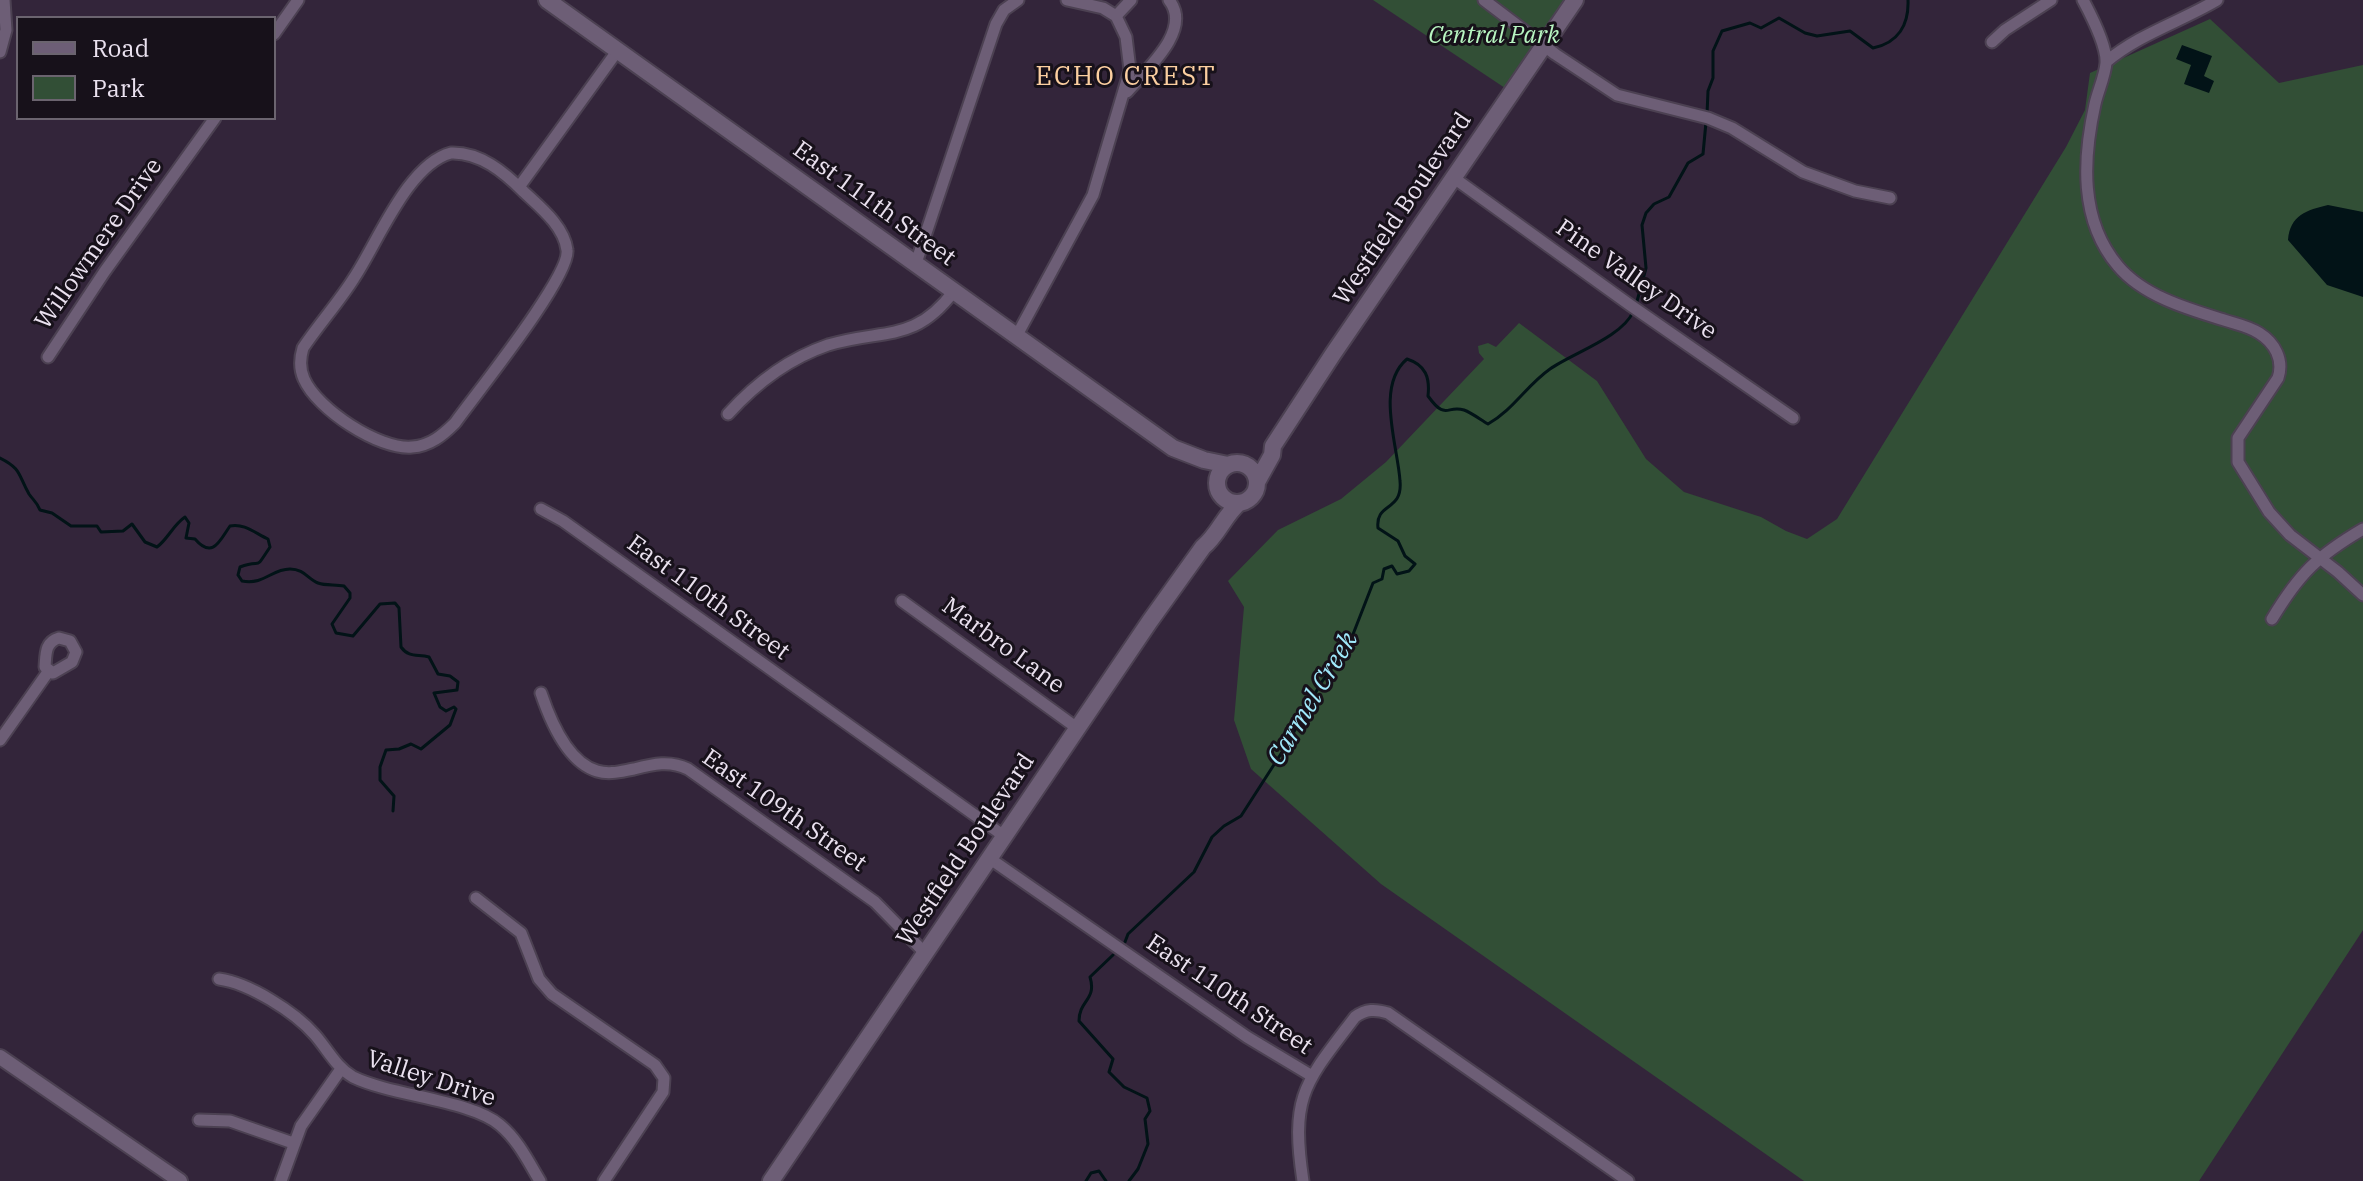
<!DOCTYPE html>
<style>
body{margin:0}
#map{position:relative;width:2363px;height:1181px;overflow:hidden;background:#33253a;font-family:"IBM Plex Serif",serif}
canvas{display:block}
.legend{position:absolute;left:16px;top:16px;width:260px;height:104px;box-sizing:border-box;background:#17111a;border:2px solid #6b646f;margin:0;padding:10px 14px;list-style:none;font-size:24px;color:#eae1ef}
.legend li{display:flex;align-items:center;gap:16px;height:40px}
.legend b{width:40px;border:2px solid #6b646f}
</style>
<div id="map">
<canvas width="2363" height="1181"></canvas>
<ul class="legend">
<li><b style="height:10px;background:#6d5e76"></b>Road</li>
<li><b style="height:22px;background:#324f36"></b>Park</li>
</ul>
</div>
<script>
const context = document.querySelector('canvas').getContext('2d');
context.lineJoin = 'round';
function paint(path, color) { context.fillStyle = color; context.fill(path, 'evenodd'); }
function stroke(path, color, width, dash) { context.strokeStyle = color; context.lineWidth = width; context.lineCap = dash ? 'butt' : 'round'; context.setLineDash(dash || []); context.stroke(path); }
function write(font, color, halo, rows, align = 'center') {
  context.font = font + ' "IBM Plex Serif",serif'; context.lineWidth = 6; context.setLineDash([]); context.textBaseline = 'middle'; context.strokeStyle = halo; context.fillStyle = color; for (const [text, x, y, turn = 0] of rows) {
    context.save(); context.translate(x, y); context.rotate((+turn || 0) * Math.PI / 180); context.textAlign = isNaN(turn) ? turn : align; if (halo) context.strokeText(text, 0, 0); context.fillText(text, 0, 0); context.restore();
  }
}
paint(new Path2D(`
 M 1373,0 L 1564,0 L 1505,88 Z
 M 2210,19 L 2279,83 L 2363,65 L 2363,930 L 2199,1181 L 1804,1181 L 1381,884 L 1251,769 L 1234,720 L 1244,607 L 1228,581 L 1278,530 L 1341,499 L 1386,462 L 1484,359 L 1479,353 L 1478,346 L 1488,343 L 1496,347 L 1519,323 L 1597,381 L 1646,459 L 1684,492 L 1761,517 L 1786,531 L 1807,539 L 1837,519 L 2066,147 L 2085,110 L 2090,73 Z`), '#324f36');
paint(new Path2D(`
 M 2182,45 L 2212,56 L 2204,76 L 2214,81 L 2209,93 L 2184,84 L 2191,65 L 2176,59 Z
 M 2328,205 L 2363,212 L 2363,297 L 2327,285 L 2288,240 C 2290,215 2307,210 2328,205 Z`), '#021317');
stroke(new Path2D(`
 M 1707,114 L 1708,91 L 1713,78 L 1713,51 L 1722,31 L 1750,23 L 1761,28 L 1779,18 L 1805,33 L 1817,36 L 1850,31 L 1873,48 C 1898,43 1909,25 1908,0
 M 1636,305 L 1646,268 L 1642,225 L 1646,213 L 1654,204 L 1669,197 L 1688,163 L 1703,154 L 1706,122
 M 0,458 C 22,469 18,475 29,494 C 33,500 37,502 40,510 L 52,513 L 71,526 L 97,526 L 101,532 L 123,531 L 132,524 L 145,542 L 157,547 C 168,539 173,525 185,517 L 189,523 L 186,538 L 195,539 C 213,560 220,540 230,526 C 244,523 255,533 268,539 L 270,547 C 253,573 264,558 240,567 L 238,575 L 242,581 C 265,585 271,569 290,569 C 304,569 308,579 318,583 C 326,586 336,584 344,586 L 350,593 L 350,598 L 332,624 L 336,633 L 353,636 L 380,604 L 395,603 L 399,608 L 401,647 C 409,658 417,654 429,657 L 438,674 L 450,676 L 458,682 L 457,690 L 434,693 L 440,707 L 446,711 L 454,707 L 456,709 L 450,725 L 421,749 L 411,744 L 399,749 L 386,750 L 380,767 L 380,780 L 394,796 L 393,811
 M 1125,942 L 1128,934 L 1194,872 L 1212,837 L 1224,826 L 1241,816 L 1286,746 L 1321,683 L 1350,642 L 1373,583 L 1382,579 L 1384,569 L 1392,566 L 1397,574 L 1409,571 L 1415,564 L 1405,556 L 1398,541 L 1378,528 C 1375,502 1403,512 1400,481 C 1398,446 1375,386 1407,359 C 1426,365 1430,378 1428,396 C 1446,421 1446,405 1464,410 C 1472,413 1481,420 1488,424 C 1513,410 1527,385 1550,369 C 1573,353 1622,337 1633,312
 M 1113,955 L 1090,977 C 1097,1000 1079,1000 1079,1021 L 1113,1059 L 1109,1072 L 1124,1087 L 1147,1098 L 1150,1111 L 1145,1119 L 1148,1144 L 1138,1169 L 1129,1181
 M 1086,1181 L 1091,1173 L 1099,1171 L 1106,1181`), '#021317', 3);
const minor = new Path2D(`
 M 1484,0 L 1555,54 L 1617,95 L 1708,118 L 1732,128 L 1803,172 L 1855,191 L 1890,198
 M 2083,0 C 2091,15 2107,46 2106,63 C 2105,76 2098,91 2095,104 C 2083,158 2079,220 2118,266 C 2143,296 2188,309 2224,320 C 2236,324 2248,326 2259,333 C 2275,343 2284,360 2278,378 L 2238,438 L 2238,462 L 2269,512 L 2290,535 L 2338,572 L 2363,595
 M 1116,16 L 1131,0
 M 274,34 L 298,0
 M 1992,42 L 2005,30 L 2051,0
 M 0,52 L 6,30 L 4,0
 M 2106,62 C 2139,34 2180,22 2217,0
 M 1127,92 C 1146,70 1193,30 1169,0
 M 451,153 C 480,152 504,172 524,192 C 540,207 564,226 567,250 C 571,276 475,395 455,423 C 443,435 430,446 412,447 C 379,450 317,409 304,379 C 299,368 300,358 303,348 C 319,324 339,302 354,278 C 378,242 408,164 451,153 Z
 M 1454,178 L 1630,305 L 1793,418
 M 519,187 L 618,50
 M 916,263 L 996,24 L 1004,10 L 1018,0
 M 1016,337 L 1093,195 L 1130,70 L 1126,37 L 1116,16 L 1103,8 L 1067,0
 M 48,357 L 105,271 L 215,118
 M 728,414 C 756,383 787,359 828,345 C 884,328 914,344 954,291
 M 541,509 L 563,521 L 1004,836
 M 902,601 L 1077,728
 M 2272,619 C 2299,574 2317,556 2363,529
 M 59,638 L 70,641 L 76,652 L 72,662 L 53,673 L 45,667 C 46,654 45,642 59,638 Z
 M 541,693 C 550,720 567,762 597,771 C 610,775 622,771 634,769 C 653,764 670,760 688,769 L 875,902 L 925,953
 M 0,740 L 48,672
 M 989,858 L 1247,1037 L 1312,1076
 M 476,898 L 521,933 L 539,979 L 552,994 L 655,1065 L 664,1078 L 663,1092 L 604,1181
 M 219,979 C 249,983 295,1012 315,1035 C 328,1050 336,1067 353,1077 C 392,1096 470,1100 500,1125 C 518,1140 528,1161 540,1181
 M 199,1120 L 230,1121 L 293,1143
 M 281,1181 L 301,1126 L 341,1069
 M 1303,1181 C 1290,1095 1305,1083 1355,1017 C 1366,1009 1375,1009 1388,1013 L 1628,1181`);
const tertiary = new Path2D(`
 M 0,1057 L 180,1181`);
const secondary = new Path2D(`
 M 547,0 L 1173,448 L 1204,460 L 1228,465
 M1217 483a20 20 0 1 1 40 0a20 20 0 1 1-40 0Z
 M 1257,482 L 1272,455 L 1273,446 L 1333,354 L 1575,0
 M 771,1181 L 1150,621 L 1203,547 C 1218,535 1224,516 1239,503`);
stroke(minor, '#4c4152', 15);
stroke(tertiary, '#4c4152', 18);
stroke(secondary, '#4c4152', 20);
stroke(minor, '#6d5e76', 11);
stroke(tertiary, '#6d5e76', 14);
stroke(secondary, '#6d5e76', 16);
write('italic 24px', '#b8f6c1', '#17111a', [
 ["Central Park",1494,36]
]);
write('24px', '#eae1ef', '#17111a', [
 ["East 111th Street",874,204,36],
 ["Westfield Boulevard",1403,209,-56],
 ["Willowmere Drive",99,244,-55],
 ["Pine Valley Drive",1636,280,35],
 ["East 110th Street",708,598,36],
 ["Marbro Lane",1003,646,36],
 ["East 109th Street",784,811,35],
 ["Westfield Boulevard",966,850,-56],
 ["East 110th Street",1229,995,34],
 ["Valley Drive",431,1079,18]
]);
context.letterSpacing = '2px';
write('26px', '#fccfa0', '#17111a', [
 ["ECHO CREST",1126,77]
]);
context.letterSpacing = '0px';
write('italic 26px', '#a0e9fb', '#17111a', [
 ["Carmel Creek",1313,699,-59]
]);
</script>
